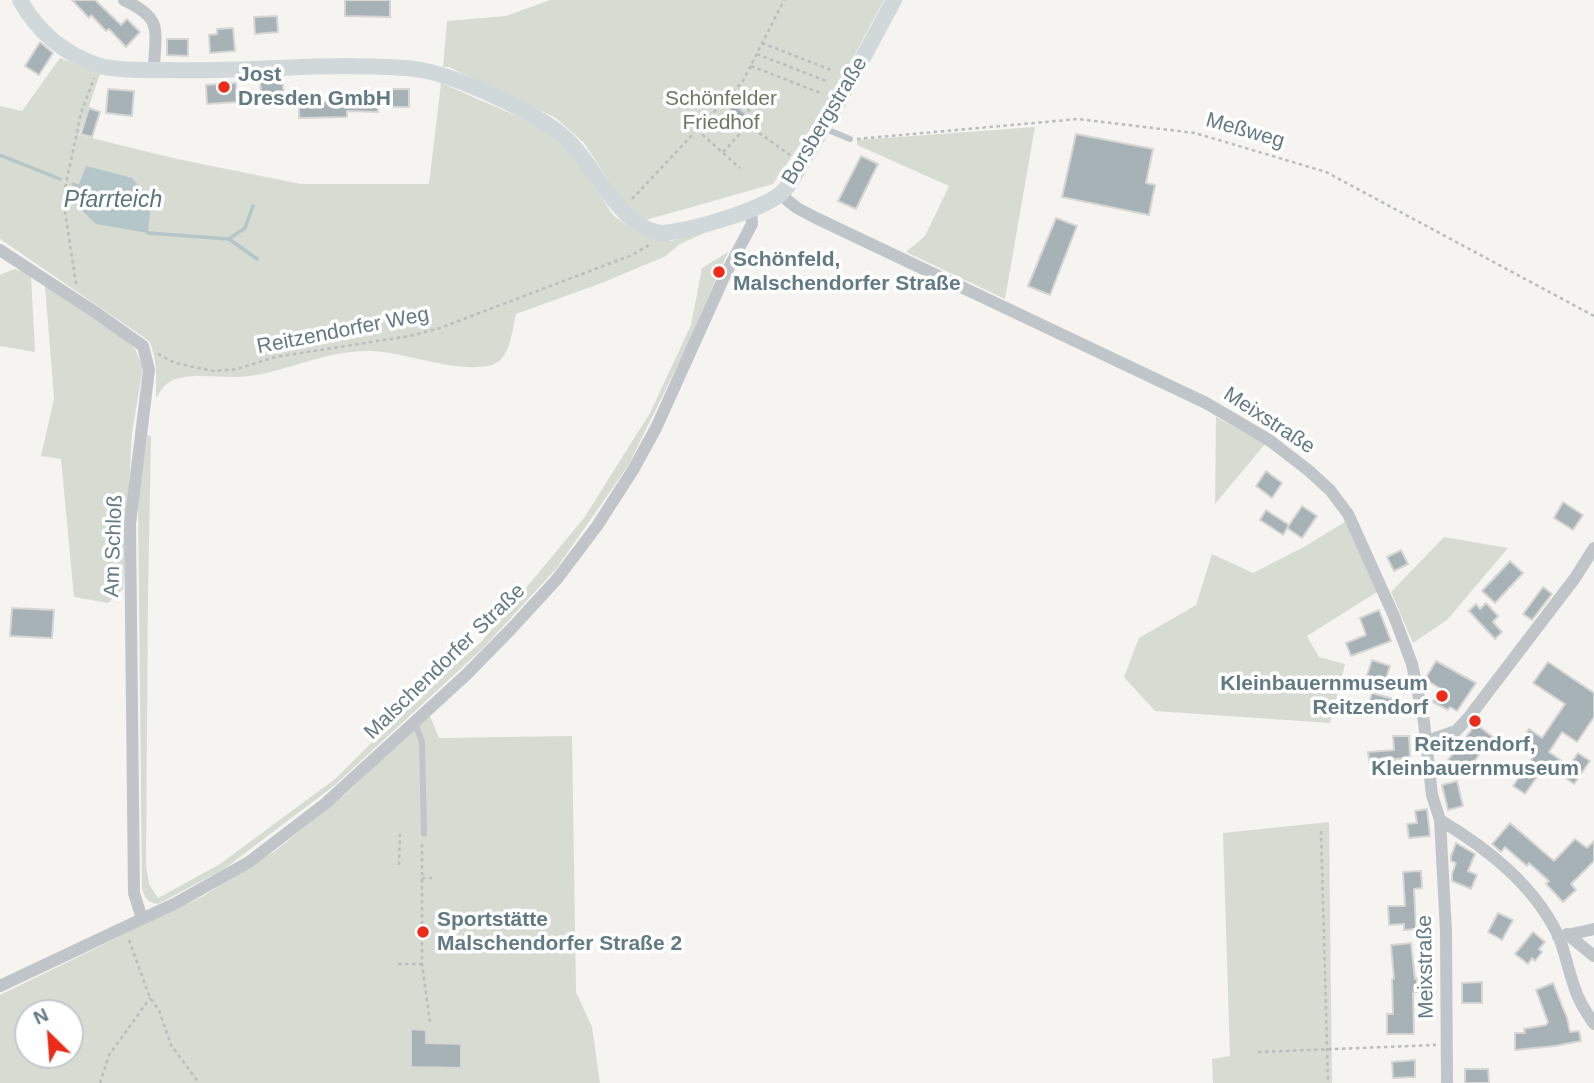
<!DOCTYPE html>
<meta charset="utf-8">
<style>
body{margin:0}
#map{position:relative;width:1594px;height:1083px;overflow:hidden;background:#f5f4f1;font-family:Arial,sans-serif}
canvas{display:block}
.north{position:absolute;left:14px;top:999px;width:70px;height:70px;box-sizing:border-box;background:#fff;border:2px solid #c0cace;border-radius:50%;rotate:335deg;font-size:19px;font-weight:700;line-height:28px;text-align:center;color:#627a84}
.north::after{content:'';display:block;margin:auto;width:24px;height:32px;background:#ed2b19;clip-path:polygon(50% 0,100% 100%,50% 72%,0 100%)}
</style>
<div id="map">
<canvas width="1594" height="1083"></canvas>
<div class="north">N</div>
</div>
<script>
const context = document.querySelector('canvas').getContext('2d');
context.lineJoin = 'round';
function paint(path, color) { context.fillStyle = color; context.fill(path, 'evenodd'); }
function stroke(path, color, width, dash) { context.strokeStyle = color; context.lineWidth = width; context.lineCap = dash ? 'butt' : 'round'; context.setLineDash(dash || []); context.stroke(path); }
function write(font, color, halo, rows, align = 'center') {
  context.font = font + ' Arial,sans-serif'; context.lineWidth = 7; context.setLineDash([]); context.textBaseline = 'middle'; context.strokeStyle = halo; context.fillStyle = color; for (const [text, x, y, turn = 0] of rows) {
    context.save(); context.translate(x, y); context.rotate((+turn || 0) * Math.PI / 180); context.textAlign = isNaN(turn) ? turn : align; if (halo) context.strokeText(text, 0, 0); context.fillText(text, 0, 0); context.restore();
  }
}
paint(new Path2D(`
 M 550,0 L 884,0 L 831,99 L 773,184 L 646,220 L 623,202 L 584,143 L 556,118 L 449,67 L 443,67 L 447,21 L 506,16 Z
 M 60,58 L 100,74 L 79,135 L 177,159 L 301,184 L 429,184 L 441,83 L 519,117 L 548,132 L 575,158 L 613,215 L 636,232 L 671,241 L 713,229 L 680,244 L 664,257 L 599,284 L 516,314 C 512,330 511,359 492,365 C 456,374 407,352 370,351 C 326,350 289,371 249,376 C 226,379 202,373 179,378 C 167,381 162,388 156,398 C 156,378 158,359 149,341 L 0,239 L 0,106 L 22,111 ZM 86,166 L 148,233 L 72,201 Z
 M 1035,127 L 1005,299 L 906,252 L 925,236 L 949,186 L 857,145 L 857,140 Z
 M 728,252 L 684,352 L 628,466 L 556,569 L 483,648 L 335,785 L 224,869 L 158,904 C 148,903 145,898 142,889 L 138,503 L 147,435 L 151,436 L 148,597 L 146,866 L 149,884 L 158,898 L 220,864 L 335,779 L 405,709 L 481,642 L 584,518 L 650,413 L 691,325 L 702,268 Z
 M 14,269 L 31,274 L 35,352 L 0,346 L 0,275 Z
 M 45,285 L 118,332 L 135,349 L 143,367 L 132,433 L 123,589 L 108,603 L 74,597 L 61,459 L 41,456 L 54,399 Z
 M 1216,417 L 1265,444 L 1215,504 Z
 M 1345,522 L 1377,592 L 1307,636 L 1319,657 L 1345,664 L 1330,723 L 1155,711 L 1124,677 L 1139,638 L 1196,605 L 1212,554 L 1253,573 L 1302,548 Z
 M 1444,537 L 1508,548 L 1447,620 L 1413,643 L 1391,592 Z
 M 430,716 L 439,738 L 572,736 L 576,992 L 592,1027 L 600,1083 L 0,1083 L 0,995 L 203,896 L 275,851 L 347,793 L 397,744 ZM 28,1013 L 70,1013 L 70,1055 L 28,1055 Z
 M 1329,822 L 1332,1083 L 1213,1083 L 1212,1059 L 1230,1056 L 1223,833 Z`), '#d7dcd2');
paint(new Path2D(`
 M 86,166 L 132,178 L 151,201 L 148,233 L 96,224 L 72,201 Z`), '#b5c6c8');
stroke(new Path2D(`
 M 0,155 L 60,179
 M 73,184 L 78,186
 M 148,233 L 229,239 L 257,259
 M 229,239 L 245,228 L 253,206`), '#b5c6c8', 3.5);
const building = new Path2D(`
 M 72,0 L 95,0 L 121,25 L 127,19 L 140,32 L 126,47 L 109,29 L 106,31 L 91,15 L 89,18 Z
 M 345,0 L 390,0 L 390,17 L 345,16 Z
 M 277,16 L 278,32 L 255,34 L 254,17 Z
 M 233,28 L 235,51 L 210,53 L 209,35 L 217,34 L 217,29 Z
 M 167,39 L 188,39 L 188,56 L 167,55 Z
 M 40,42 L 53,53 L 39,75 L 25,66 Z
 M 282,79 L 284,97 L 261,99 L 260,80 Z
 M 236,83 L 237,102 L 207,104 L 206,85 Z
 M 108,89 L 134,91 L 132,116 L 106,113 Z
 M 390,89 L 409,89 L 409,107 L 378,107 L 378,112 L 347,111 L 347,117 L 299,118 L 299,101 L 330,101 L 330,95 L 360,95 L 360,93 L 390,94 Z
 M 735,104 L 749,117 L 738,129 L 723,116 Z
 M 89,108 L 100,112 L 92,137 L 81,134 Z
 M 1076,134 L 1153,149 L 1146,183 L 1155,185 L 1149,215 L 1062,197 Z
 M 861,156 L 878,164 L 856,209 L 838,201 Z
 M 1056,218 L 1077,226 L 1050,295 L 1028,286 Z
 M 1266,471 L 1282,483 L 1272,498 L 1256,486 Z
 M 1563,502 L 1583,515 L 1573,530 L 1554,518 Z
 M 1302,506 L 1317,516 L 1302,538 L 1287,528 Z
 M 1266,510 L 1289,525 L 1283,535 L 1260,520 Z
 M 1401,550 L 1408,564 L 1394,571 L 1387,557 Z
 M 1510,561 L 1523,573 L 1495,603 L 1482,591 Z
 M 1543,587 L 1552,594 L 1532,620 L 1523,614 Z
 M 1486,603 L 1498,616 L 1493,622 L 1502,632 L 1495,639 L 1469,611 L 1476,604 L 1480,609 Z
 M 12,608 L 54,610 L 52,638 L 10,636 Z
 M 1379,610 L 1391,641 L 1351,656 L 1346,643 L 1366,635 L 1360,618 Z
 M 1372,660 L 1390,666 L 1382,690 L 1364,684 Z
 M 1436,661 L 1476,683 L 1457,711 L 1450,707 L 1448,710 L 1433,702 L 1441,689 L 1425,679 Z
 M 1548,662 L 1594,693 L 1594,717 L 1577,742 L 1562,732 L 1549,752 L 1569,766 L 1578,753 L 1590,761 L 1574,784 L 1546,764 L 1525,794 L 1513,786 L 1533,757 L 1518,746 L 1529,729 L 1542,738 L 1565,704 L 1533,683 Z
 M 1372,693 L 1400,701 L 1396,717 L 1367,708 Z
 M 1476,724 L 1493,737 L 1465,773 L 1448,760 Z
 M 1393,736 L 1409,736 L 1410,758 L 1395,759 L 1396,770 L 1371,773 L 1368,752 L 1394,750 Z
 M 1457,781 L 1463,806 L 1448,810 L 1442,785 Z
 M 1427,809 L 1430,836 L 1409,838 L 1407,824 L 1417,823 L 1415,811 Z
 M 1510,823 L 1554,861 L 1575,839 L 1587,848 L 1594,841 L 1594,861 L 1571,884 L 1576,890 L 1563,902 L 1546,884 L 1549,881 L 1529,863 L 1527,866 L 1505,847 L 1501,852 L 1492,844 Z
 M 1456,843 L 1475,854 L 1468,871 L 1477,875 L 1471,889 L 1452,881 L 1452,874 L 1456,863 L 1451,861 L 1451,856 Z
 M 1421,871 L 1422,888 L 1414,889 L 1416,929 L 1404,930 L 1404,924 L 1389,925 L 1388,906 L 1405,906 L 1403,872 Z
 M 1498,913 L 1513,920 L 1502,940 L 1488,932 Z
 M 1533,932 L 1545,942 L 1539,949 L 1542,952 L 1535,961 L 1532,958 L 1528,964 L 1515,954 Z
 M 1411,943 L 1415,979 L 1417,978 L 1417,992 L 1413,992 L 1414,1034 L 1387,1034 L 1387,1014 L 1393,1014 L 1392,979 L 1394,979 L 1391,945 Z
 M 1482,982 L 1482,1003 L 1462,1003 L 1462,983 Z
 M 1553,983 L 1567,1018 L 1570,1032 L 1579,1031 L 1581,1041 L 1555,1046 L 1515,1050 L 1515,1033 L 1525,1033 L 1524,1029 L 1546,1025 L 1548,1022 L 1536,990 Z
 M 411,1029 L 426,1030 L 426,1043 L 461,1044 L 461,1068 L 411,1067 Z
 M 1415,1060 L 1415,1077 L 1393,1078 L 1392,1062 Z
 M 1465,1069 L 1488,1069 L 1489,1083 L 1465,1083 Z`);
paint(building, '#a6b2b5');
stroke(building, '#d6d6d4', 2);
stroke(new Path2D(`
 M 762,43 L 831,70
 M 757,54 L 826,81
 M 751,66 L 823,94
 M 733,94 L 755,117 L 748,125 L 790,155
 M 697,130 L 740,168
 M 857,139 L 1078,119 L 1195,133 L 1326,172 L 1594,316
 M 723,152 L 748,125
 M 632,199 L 743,81 L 784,0
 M 76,284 L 63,198 L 81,113 L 94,78
 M 158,354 L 175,363 L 214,371 L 237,369 L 275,357 L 410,336 L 440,328 L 632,255 L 649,245
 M 1321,831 L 1328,1083
 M 422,844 L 422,964 L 430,1022
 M 399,865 L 400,834
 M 422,878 L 432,878
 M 129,940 L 150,998 L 159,1010 L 171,1045 L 199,1083
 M 398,964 L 422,964
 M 1258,1052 L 1436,1045
 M 100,1083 L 109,1055 L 150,998`), '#b9bdbf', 2.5, [3.5, 3.5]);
stroke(new Path2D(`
 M 826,129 L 850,139
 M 415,723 L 422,742 L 424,834`), '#bfc5c8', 6);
stroke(new Path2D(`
 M 124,0 C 164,19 155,29 154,70
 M 781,195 L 797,208 L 816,218 L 1206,403 L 1269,440 L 1308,470 L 1330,490 L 1348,514 L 1394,616 L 1412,664 L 1424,722 L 1432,795 L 1440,820 L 1446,931 L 1447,1083
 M 0,250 L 95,312 L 143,346 L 149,370 L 130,524 L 134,893 L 142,919
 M 1427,741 L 1456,731 L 1469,717 L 1575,578 L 1594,548
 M 1440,820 C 1488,849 1533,884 1558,935 C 1565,951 1568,970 1574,986 C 1578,1000 1586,1012 1594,1024
 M 1567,934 L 1594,956
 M 1558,937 L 1594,929
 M 0,986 L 176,903 L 249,862 L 326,803 L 466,675 L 513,627 L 557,579 L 597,526 L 633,470 L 656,428 L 725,275 L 752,224 L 751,209`), '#bfc5c8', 12);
stroke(new Path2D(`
 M 20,0 C 37,31 63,53 97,65 C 115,71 147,70 167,70 C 228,72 289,66 351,66 C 374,67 399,66 421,70 C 457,76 535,112 563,136 C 593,161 619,228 661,233 C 667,233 676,231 682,230 C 707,225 759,210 779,195 C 789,188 797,171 803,160 C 837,108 865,54 894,0`), '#d0d8da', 16);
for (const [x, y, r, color] of [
 [224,87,7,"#ed2b19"],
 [719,272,7,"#ed2b19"],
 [1442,696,7,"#ed2b19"],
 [1475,721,7,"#ed2b19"],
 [423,932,7,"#ed2b19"]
]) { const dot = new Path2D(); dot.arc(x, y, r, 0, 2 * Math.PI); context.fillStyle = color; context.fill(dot); stroke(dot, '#fff', 2.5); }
write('bold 21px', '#627a84', '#fff', [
 ["Jost",238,75],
 ["Dresden GmbH",238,99],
 ["Schönfeld,",733,260],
 ["Malschendorfer Straße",733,284],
 ["Kleinbauernmuseum",1428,684,"right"],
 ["Reitzendorf",1428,708,"right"],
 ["Reitzendorf,",1475,745,"center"],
 ["Kleinbauernmuseum",1475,769,"center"],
 ["Sportstätte",437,920],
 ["Malschendorfer Straße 2",437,944]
], 'left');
write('21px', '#6a7a61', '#fff', [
 ["Schönfelder",721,99],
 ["Friedhof",721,123]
]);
write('21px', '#627a84', '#fff', [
 ["Borsbergstraße",825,121,-59],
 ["Meßweg",1245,131,16],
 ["Reitzendorfer Weg",343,331,-11],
 ["Meixstraße",1269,421,33],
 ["Am Schloß",114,546,-88],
 ["Malschendorfer Straße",445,662,-44],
 ["Meixstraße",1426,967,-91]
]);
write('italic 23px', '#59767a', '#fff', [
 ["Pfarrteich",113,201]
]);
</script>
